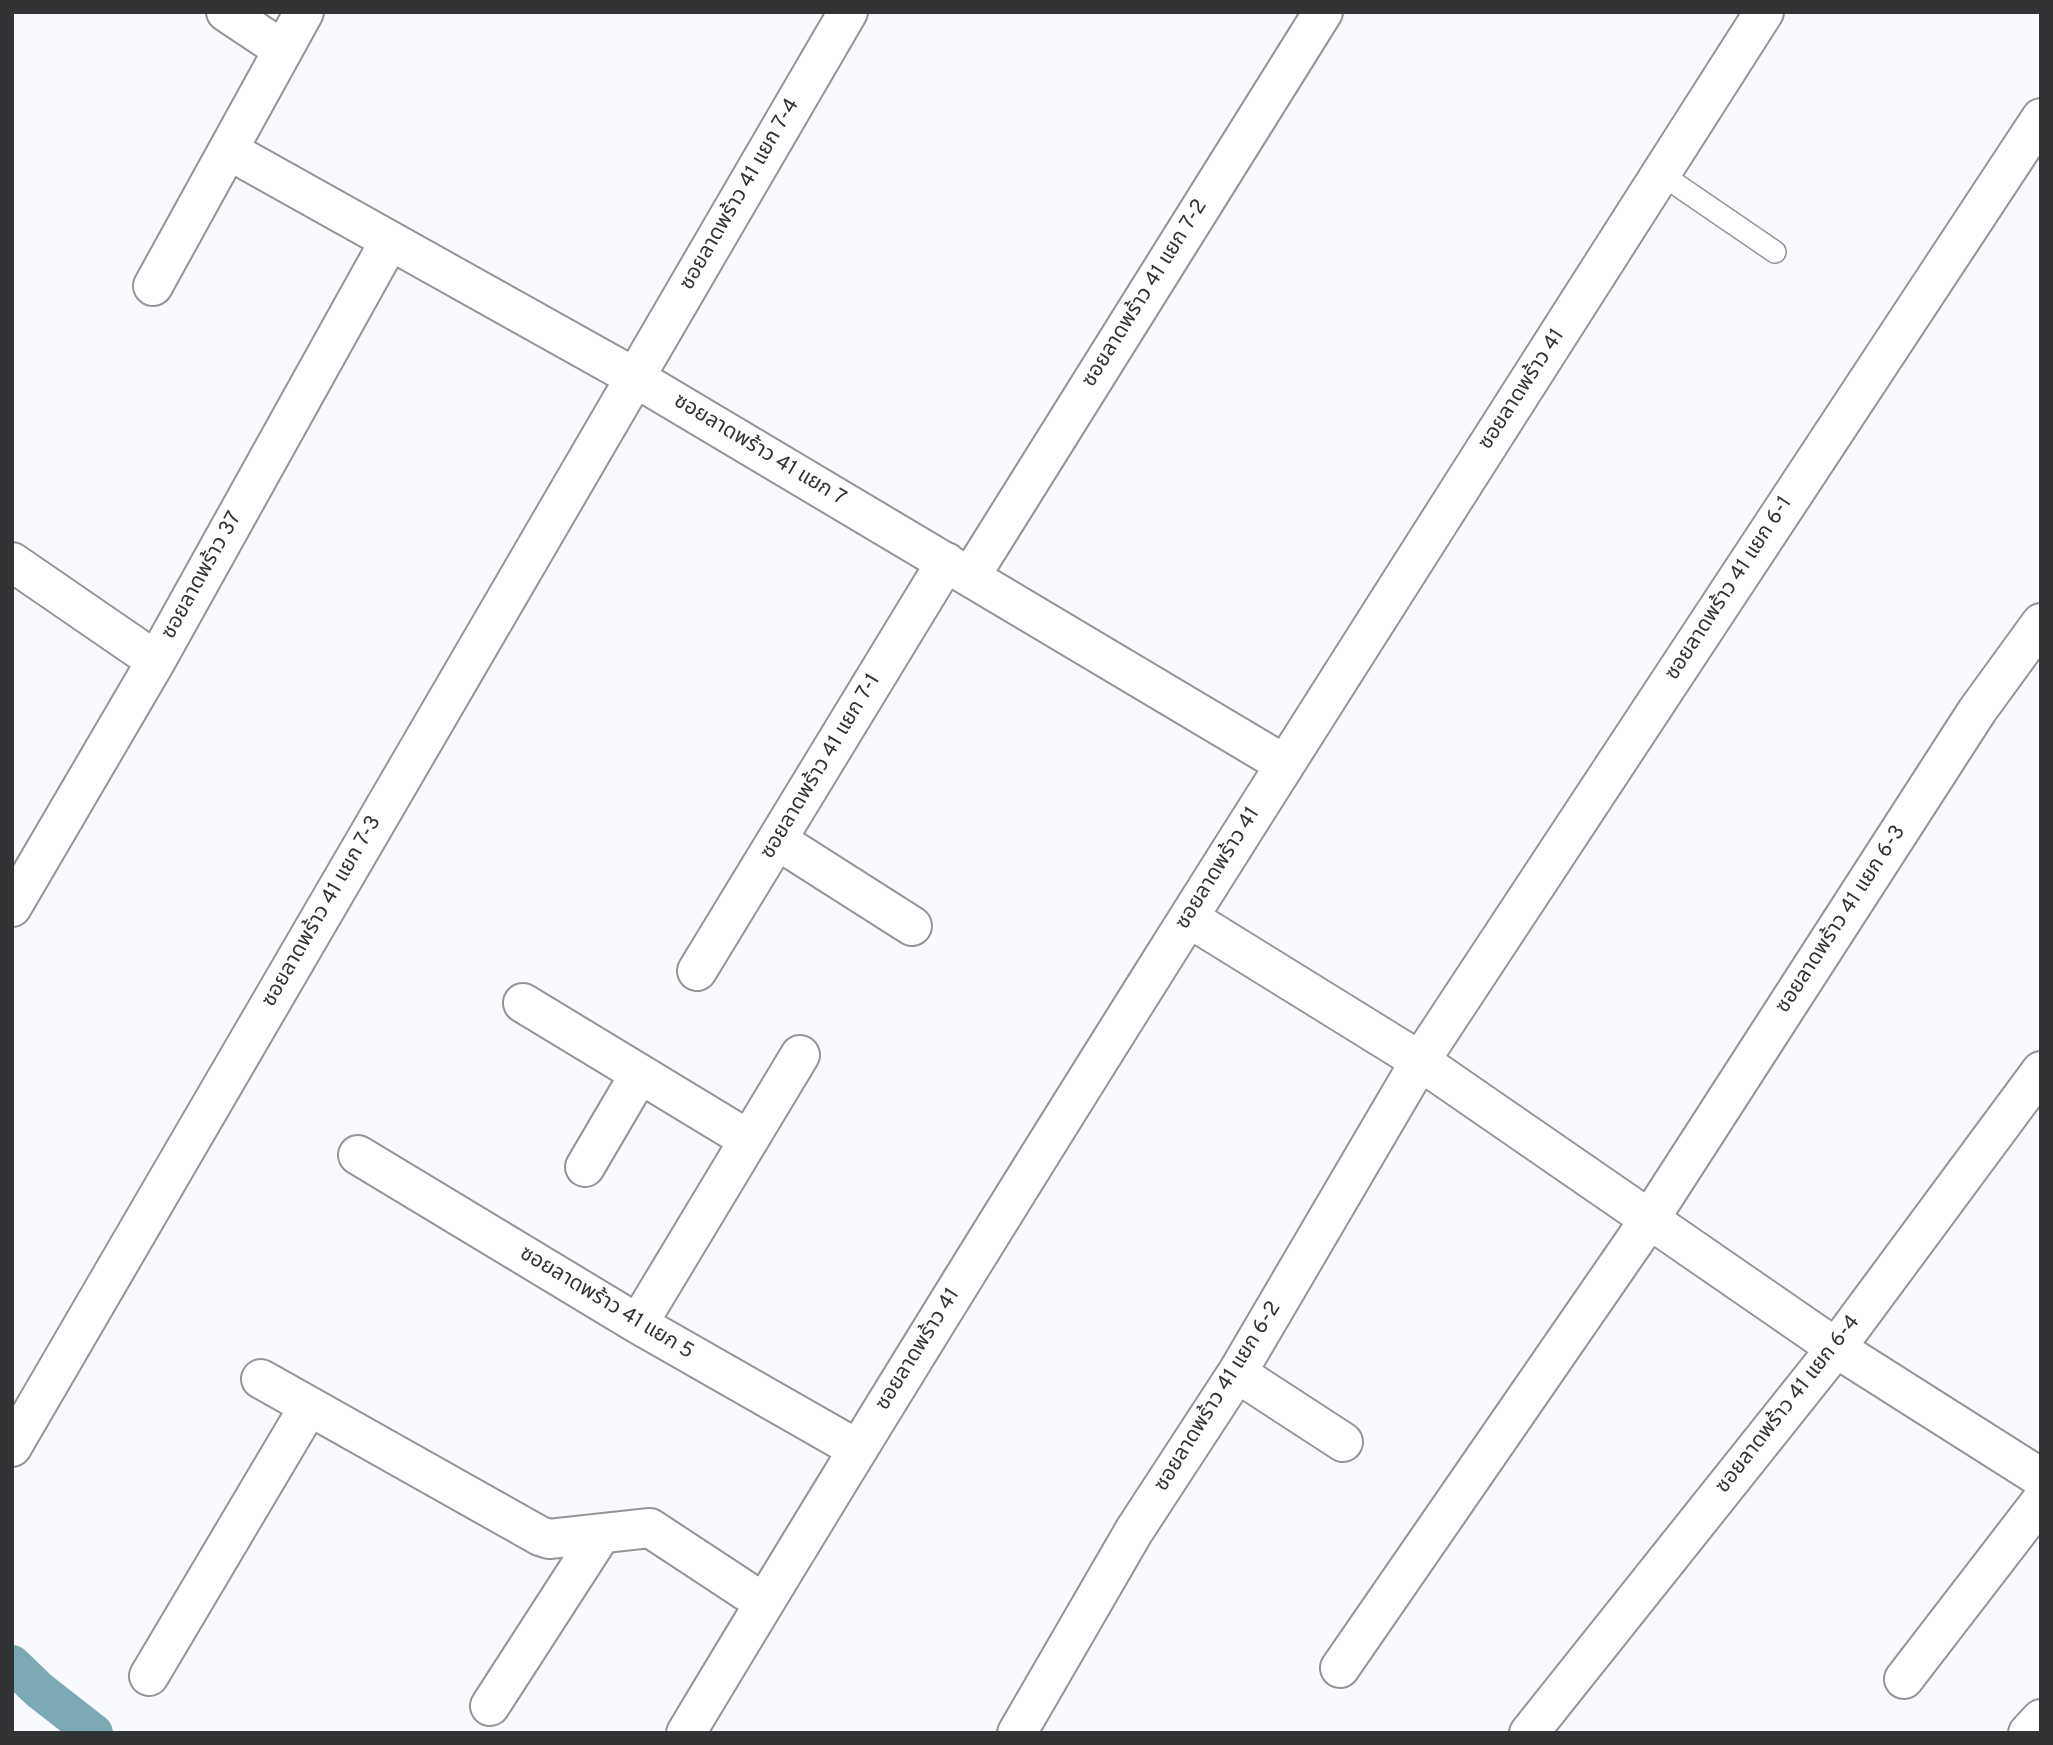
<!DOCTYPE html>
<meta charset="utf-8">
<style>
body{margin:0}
#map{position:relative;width:2053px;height:1745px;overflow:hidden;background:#f8fafd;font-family:Overpass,sans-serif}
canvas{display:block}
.frame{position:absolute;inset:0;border:14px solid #323334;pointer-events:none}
</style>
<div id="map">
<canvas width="2053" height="1745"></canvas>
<div class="frame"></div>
</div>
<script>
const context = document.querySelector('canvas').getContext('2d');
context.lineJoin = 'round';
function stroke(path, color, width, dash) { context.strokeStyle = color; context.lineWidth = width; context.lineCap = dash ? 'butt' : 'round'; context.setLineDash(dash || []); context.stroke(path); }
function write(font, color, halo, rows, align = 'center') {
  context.font = font + ' Overpass,"Noto Sans Thai",sans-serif'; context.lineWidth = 6; context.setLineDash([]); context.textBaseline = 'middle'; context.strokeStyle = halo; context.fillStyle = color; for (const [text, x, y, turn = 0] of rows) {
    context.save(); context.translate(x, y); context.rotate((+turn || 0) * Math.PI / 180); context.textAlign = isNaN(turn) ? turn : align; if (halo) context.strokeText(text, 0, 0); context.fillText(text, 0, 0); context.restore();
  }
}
stroke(new Path2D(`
 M 12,1664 L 39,1690 L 94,1733`), '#7caab4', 38);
const lane = new Path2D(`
 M 1661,174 L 1775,252`);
const street = new Path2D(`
 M 226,12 L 283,50
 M 228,150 L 634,377 L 1284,764
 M 153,286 L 304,12
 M 12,562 L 156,661
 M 970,577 L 1323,12
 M 777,840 L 912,926
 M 12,907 L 156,661 L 389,242
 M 1189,918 L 1420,1061 L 1836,1348 L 2041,1478
 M 697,971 L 946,562
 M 523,1003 L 749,1140
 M 358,1155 L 638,1324 L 857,1449
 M 585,1167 L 639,1075
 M 638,1324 L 800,1055
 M 1237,1373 L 1343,1442
 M 261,1379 L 540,1536 L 549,1539 L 650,1528 L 764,1603
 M 12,1447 L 848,12
 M 1340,1668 L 1649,1220 L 1977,711 L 2041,623
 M 149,1676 L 308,1408
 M 1904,1679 L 2041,1501
 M 490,1706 L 601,1534
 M 686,1733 C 1034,1153 1400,583 1764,12
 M 1017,1733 L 1134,1531 L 1237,1373 L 1420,1061 L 2041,118
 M 1529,1733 L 1836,1348 L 2041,1071
 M 2028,1733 L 2041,1719`);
stroke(lane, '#939598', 24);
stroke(street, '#939598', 42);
stroke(lane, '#fff', 21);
stroke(street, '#fff', 38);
write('21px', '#323334', '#fff', [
 ["ซอยลาดพร้าว 41 แยก 7-4",741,195,-60],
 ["ซอยลาดพร้าว 41 แยก 7-2",1146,294,-58],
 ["ซอยลาดพร้าว 41",1523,390,-57],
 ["ซอยลาดพร้าว 41 แยก 7",759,451,31],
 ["ซอยลาดพร้าว 37",203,576,-61],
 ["ซอยลาดพร้าว 41 แยก 6-1",1730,589,-57],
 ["ซอยลาดพร้าว 41 แยก 7-1",822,767,-59],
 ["ซอยลาดพร้าว 41",1219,869,-58],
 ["ซอยลาดพร้าว 41 แยก 7-3",323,912,-60],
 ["ซอยลาดพร้าว 41 แยก 6-3",1842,920,-57],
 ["ซอยลาดพร้าว 41 แยก 5",606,1304,31],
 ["ซอยลาดพร้าว 41",919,1350,-58],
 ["ซอยลาดพร้าว 41 แยก 6-2",1219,1397,-58],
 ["ซอยลาดพร้าว 41 แยก 6-4",1789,1405,-52]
]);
</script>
